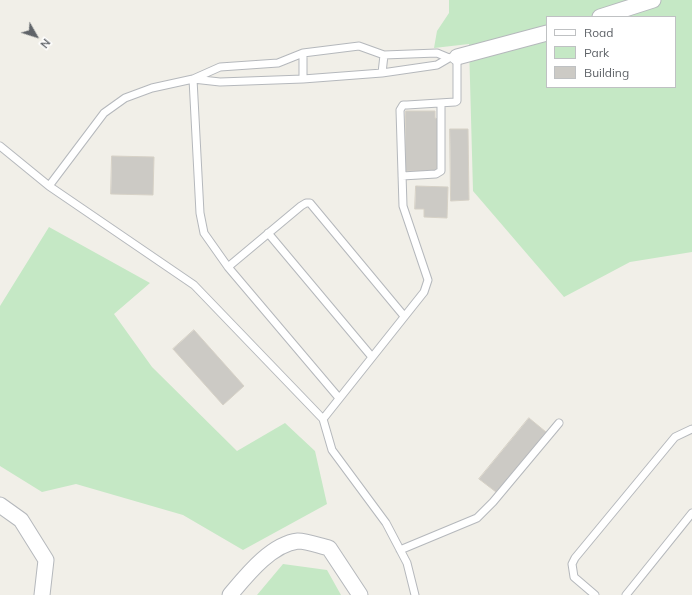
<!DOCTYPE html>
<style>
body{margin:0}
#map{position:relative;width:692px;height:595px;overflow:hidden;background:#f1efe8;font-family:Mulish,sans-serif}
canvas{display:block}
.legend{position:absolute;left:546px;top:16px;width:130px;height:72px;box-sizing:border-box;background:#fff;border:1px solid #bfc1c3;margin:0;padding:5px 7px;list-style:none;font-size:12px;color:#5f6368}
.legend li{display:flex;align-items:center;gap:8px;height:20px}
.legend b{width:20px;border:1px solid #bfc1c3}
.north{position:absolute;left:16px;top:16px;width:40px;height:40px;-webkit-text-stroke:3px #fff;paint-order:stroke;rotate:129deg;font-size:11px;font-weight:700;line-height:16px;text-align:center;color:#5f6368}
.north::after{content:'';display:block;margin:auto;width:14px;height:18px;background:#5f6368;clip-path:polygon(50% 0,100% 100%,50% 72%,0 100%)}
</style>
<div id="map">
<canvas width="692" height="595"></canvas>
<ul class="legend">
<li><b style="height:5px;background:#fff"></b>Road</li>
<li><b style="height:11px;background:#c5e8c5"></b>Park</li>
<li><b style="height:11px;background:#cccac5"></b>Building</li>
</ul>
<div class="north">N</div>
</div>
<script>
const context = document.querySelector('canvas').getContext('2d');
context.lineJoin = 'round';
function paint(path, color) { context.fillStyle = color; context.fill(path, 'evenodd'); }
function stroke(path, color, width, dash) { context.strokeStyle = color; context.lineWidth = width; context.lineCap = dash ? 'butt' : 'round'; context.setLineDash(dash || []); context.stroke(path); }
paint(new Path2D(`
 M 449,0 L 692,0 L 692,252 L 630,262 L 564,297 L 473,191 L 469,44 L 434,48 L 437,31 L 449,13 ZM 547,17 L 675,17 L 675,87 L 547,87 Z
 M 49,227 L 150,283 L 114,314 L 152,367 L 237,451 L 285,423 L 315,451 L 327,504 L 243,550 L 183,515 L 76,484 L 42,492 L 0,466 L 0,306 Z
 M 283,564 L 327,570 L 341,595 L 257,595 Z`), '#c5e8c5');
const building = new Path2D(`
 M 406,111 L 435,111 L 435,118 L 438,119 L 437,171 L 405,171 Z
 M 450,129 L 468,129 L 469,200 L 451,201 Z
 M 112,156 L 154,157 L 153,195 L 111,194 Z
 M 416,186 L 448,187 L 447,218 L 424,217 L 424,209 L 415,209 Z
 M 194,330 L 244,386 L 223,405 L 173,349 Z
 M 529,418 L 546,432 L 496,492 L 479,479 Z`);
paint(building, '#cccac5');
stroke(building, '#d6d1c6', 1);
const service = new Path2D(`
 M 303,53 L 303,79
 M 382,73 L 384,55
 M 193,79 L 220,67 L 278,63 L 303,53 L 359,46 L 384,55 L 437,53 L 449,58 L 457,57 L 457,101 L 455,102 L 407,105 L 403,105 L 400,110 L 403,206 L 428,280 L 424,292 L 323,419
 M 193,79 L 200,213 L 204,233 L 228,267 L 339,398
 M 0,146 L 49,186 L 194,285 L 323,419 L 332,450 L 386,523 L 407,563 L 415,595
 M 402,176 L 436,174 L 441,171 L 441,103
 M 49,186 L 104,113 L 125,98 L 152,88 L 193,79 L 220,82 L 303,79 L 382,73 L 437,65 L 449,58
 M 268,233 L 372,357
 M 228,267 L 301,206 L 306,203 L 310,203 L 404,316
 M 400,550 L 477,518 L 493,502 L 559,423
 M 595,595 L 574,577 L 572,564 L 575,558 L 675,437 L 692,429
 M 626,595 L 692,513`);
const minor = new Path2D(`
 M 600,17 L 653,0
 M 457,57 L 547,33
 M 0,505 L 21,520 L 46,560 L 42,595
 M 230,595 C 246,576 271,544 298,541 C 307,541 320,546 329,548 L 360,595`);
stroke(service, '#b5b8bc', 9);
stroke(minor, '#b5b8bc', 17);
stroke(service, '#fff', 7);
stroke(minor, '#fff', 15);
</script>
